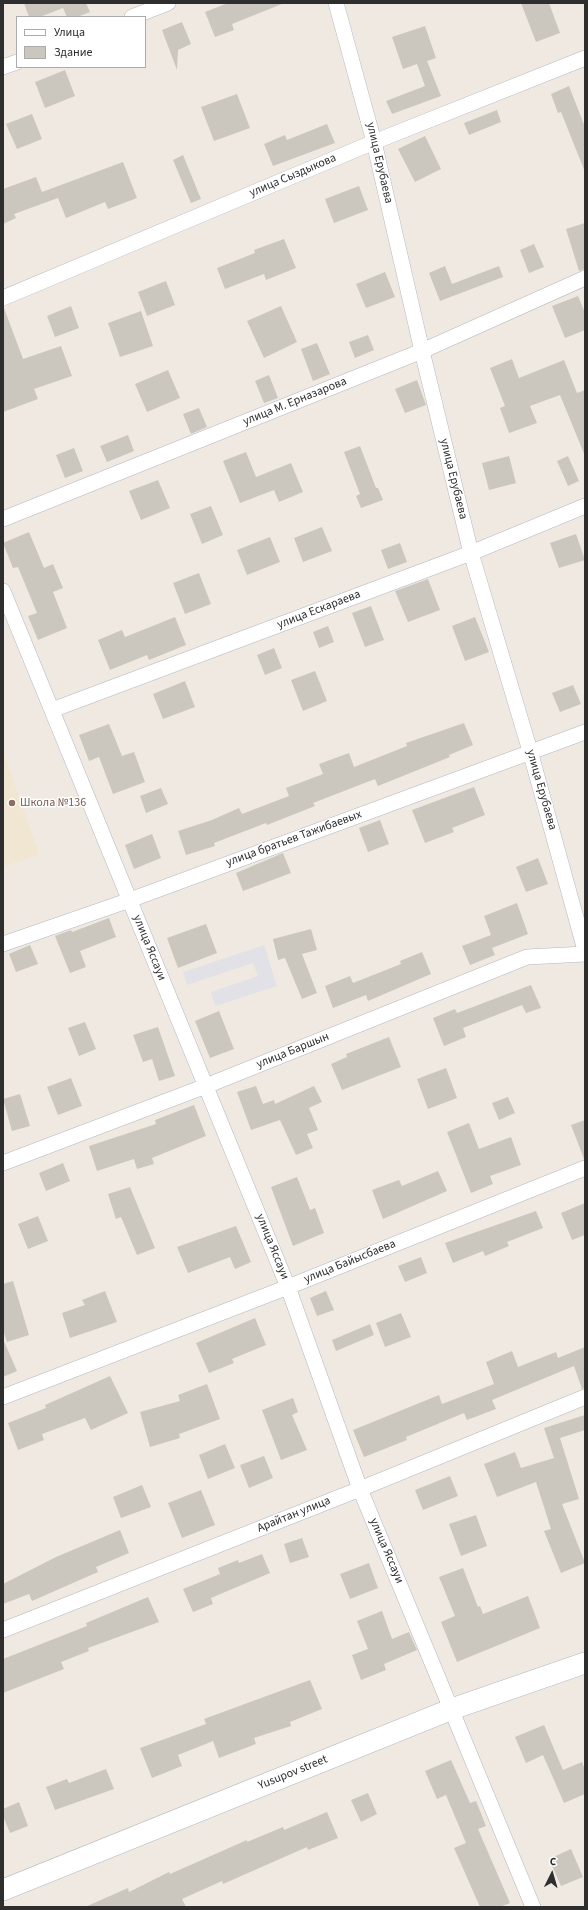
<!DOCTYPE html>
<meta charset="utf-8">
<style>
body{margin:0}
#map{position:relative;width:588px;height:1910px;overflow:hidden;background:#efe9e1;font-family:"Source Sans 3",sans-serif}
canvas{display:block}
.frame{position:absolute;inset:0;border:4px solid #2e2e2e;pointer-events:none}
.legend{position:absolute;left:16px;top:16px;width:130px;height:52px;box-sizing:border-box;background:#fff;border:1px solid #ababab;margin:0;padding:5px 7px;list-style:none;font-size:12px;color:#2e2e2e}
.legend li{display:flex;align-items:center;gap:8px;height:20px}
.legend b{width:20px;border:1px solid #ababab}
.north{position:absolute;left:532px;top:1854px;width:40px;height:40px;-webkit-text-stroke:3px #fff;paint-order:stroke;rotate:5deg;font-size:11px;font-weight:700;line-height:16px;text-align:center;color:#2e2e2e}
.north::after{content:'';display:block;margin:auto;width:14px;height:18px;background:#2e2e2e;clip-path:polygon(50% 0,100% 100%,50% 72%,0 100%)}
</style>
<div id="map">
<canvas width="588" height="1910"></canvas>
<div class="frame"></div>
<ul class="legend">
<li><b style="height:5px;background:#fff"></b>Улица</li>
<li><b style="height:11px;background:#cbc7bf"></b>Здание</li>
</ul>
<div class="north">С</div>
</div>
<script>
const context = document.querySelector('canvas').getContext('2d');
context.lineJoin = 'round';
function paint(path, color) { context.fillStyle = color; context.fill(path, 'evenodd'); }
function stroke(path, color, width, dash) { context.strokeStyle = color; context.lineWidth = width; context.lineCap = dash ? 'butt' : 'round'; context.setLineDash(dash || []); context.stroke(path); }
function write(font, color, halo, rows, align = 'center') {
  context.font = font + ' "Source Sans 3",sans-serif'; context.lineWidth = 3; context.setLineDash([]); context.textBaseline = 'middle'; context.strokeStyle = halo; context.fillStyle = color; for (const [text, x, y, turn = 0] of rows) {
    context.save(); context.translate(x, y); context.rotate((+turn || 0) * Math.PI / 180); context.textAlign = isNaN(turn) ? turn : align; if (halo) context.strokeText(text, 0, 0); context.fillText(text, 0, 0); context.restore();
  }
}
paint(new Path2D(`
 M 264,945 L 277,986 L 215,1006 L 211,992 L 258,976 L 253,963 L 187,985 L 183,972 Z`), '#e3e1e8');
paint(new Path2D(`
 M 3,752 L 39,854 L 3,867 Z`), '#f0e6d1');
paint(new Path2D(`
 M 24,3 L 86,3 L 90,12 L 77,17 L 67,17 L 63,8 L 40,17 L 29,17 Z
 M 228,3 L 282,3 L 282,4 L 232,24 L 234,30 L 215,37 L 205,12 Z
 M 521,3 L 549,3 L 560,33 L 536,42 Z
 M 182,22 L 191,44 L 178,50 L 177,70 L 162,30 Z
 M 425,26 L 436,58 L 427,61 L 441,96 L 392,114 L 386,101 L 425,86 L 417,64 L 403,69 L 392,37 Z
 M 65,70 L 75,96 L 45,108 L 35,82 Z
 M 569,86 L 585,127 L 585,172 L 561,112 L 558,113 L 551,94 Z
 M 237,94 L 250,128 L 214,141 L 201,107 Z
 M 497,110 L 501,122 L 469,135 L 464,123 Z
 M 32,114 L 42,139 L 17,149 L 6,124 Z
 M 327,124 L 335,143 L 273,166 L 264,144 L 285,135 L 287,140 Z
 M 425,136 L 441,169 L 415,182 L 398,149 Z
 M 183,155 L 201,199 L 191,203 L 173,160 Z
 M 123,162 L 137,198 L 108,209 L 105,202 L 66,218 L 58,198 L 14,214 L 16,218 L 3,224 L 3,189 L 36,177 L 42,192 Z
 M 359,186 L 368,210 L 334,223 L 325,199 Z
 M 585,223 L 585,269 L 579,271 L 566,229 Z
 M 284,239 L 296,268 L 266,280 L 264,274 L 225,289 L 217,268 L 255,253 L 254,250 Z
 M 534,244 L 544,267 L 529,273 L 520,250 Z
 M 445,266 L 452,284 L 499,266 L 503,277 L 440,301 L 429,273 Z
 M 385,272 L 395,297 L 366,308 L 356,284 Z
 M 166,281 L 175,305 L 147,316 L 138,292 Z
 M 578,296 L 585,313 L 585,330 L 565,338 L 552,306 Z
 M 71,306 L 79,328 L 55,337 L 47,316 Z
 M 281,306 L 297,342 L 264,358 L 247,321 Z
 M 4,308 L 23,359 L 61,346 L 72,376 L 34,389 L 38,399 L 3,412 Z
 M 141,311 L 153,346 L 120,357 L 108,323 Z
 M 368,335 L 374,350 L 355,358 L 349,342 Z
 M 317,343 L 330,374 L 313,381 L 301,349 Z
 M 512,359 L 519,378 L 564,360 L 577,393 L 585,390 L 585,456 L 560,395 L 530,406 L 537,423 L 509,433 L 500,408 L 505,406 L 490,368 Z
 M 168,370 L 180,398 L 147,412 L 135,384 Z
 M 269,375 L 278,398 L 264,403 L 255,381 Z
 M 417,380 L 426,405 L 405,413 L 395,389 Z
 M 199,408 L 207,427 L 191,434 L 183,414 Z
 M 128,435 L 134,451 L 107,462 L 100,446 Z
 M 360,446 L 376,488 L 378,488 L 383,500 L 361,508 L 356,496 L 360,494 L 344,452 Z
 M 74,448 L 83,471 L 65,478 L 56,455 Z
 M 246,452 L 256,477 L 291,463 L 303,492 L 279,502 L 274,490 L 240,503 L 223,461 Z
 M 509,456 L 516,483 L 489,490 L 482,463 Z
 M 568,456 L 579,481 L 568,486 L 557,461 Z
 M 158,480 L 170,508 L 141,520 L 129,491 Z
 M 211,506 L 223,535 L 202,544 L 190,514 Z
 M 322,527 L 332,551 L 303,562 L 294,538 Z
 M 29,532 L 44,568 L 53,564 L 63,588 L 53,592 L 67,628 L 38,640 L 28,616 L 37,613 L 18,567 L 13,568 L 3,543 Z
 M 576,534 L 585,560 L 559,568 L 550,543 Z
 M 270,537 L 280,562 L 247,575 L 237,550 Z
 M 400,543 L 407,562 L 388,569 L 381,550 Z
 M 199,573 L 211,604 L 185,614 L 173,583 Z
 M 428,579 L 440,610 L 408,622 L 395,591 Z
 M 371,606 L 384,640 L 365,647 L 352,613 Z
 M 175,617 L 186,645 L 149,660 L 147,655 L 110,670 L 98,640 L 122,630 L 125,637 Z
 M 475,617 L 489,652 L 465,661 L 452,626 Z
 M 328,626 L 334,642 L 319,648 L 313,632 Z
 M 274,648 L 282,668 L 265,675 L 257,655 Z
 M 315,671 L 327,701 L 303,711 L 291,680 Z
 M 185,681 L 195,707 L 163,719 L 153,694 Z
 M 573,685 L 581,704 L 560,712 L 552,693 Z
 M 464,723 L 473,745 L 449,755 L 450,757 L 378,786 L 375,779 L 313,803 L 315,806 L 267,825 L 266,823 L 214,843 L 215,846 L 186,855 L 178,831 L 212,820 L 239,808 L 242,814 L 289,796 L 286,788 L 323,774 L 319,764 L 349,753 L 354,767 L 407,746 L 406,743 Z
 M 109,724 L 122,756 L 134,752 L 145,782 L 113,794 L 99,757 L 89,761 L 79,735 Z
 M 474,787 L 485,815 L 452,828 L 454,832 L 425,843 L 412,810 Z
 M 161,788 L 168,804 L 146,813 L 140,796 Z
 M 380,820 L 389,844 L 368,852 L 359,828 Z
 M 152,834 L 161,858 L 134,869 L 125,845 Z
 M 283,853 L 291,873 L 243,891 L 236,873 Z
 M 538,858 L 548,884 L 526,892 L 516,867 Z
 M 517,903 L 528,934 L 492,948 L 495,955 L 470,965 L 462,946 L 491,935 L 484,916 Z
 M 109,918 L 116,937 L 80,951 L 86,967 L 70,973 L 55,936 L 71,930 L 72,932 Z
 M 206,924 L 217,953 L 178,968 L 167,938 Z
 M 311,929 L 317,950 L 302,954 L 317,993 L 302,999 L 285,958 L 278,960 L 273,939 Z
 M 30,945 L 38,964 L 16,972 L 9,954 Z
 M 422,952 L 431,974 L 368,1001 L 366,995 L 333,1008 L 325,986 L 350,976 L 353,983 L 401,964 L 400,961 Z
 M 531,985 L 541,1008 L 526,1013 L 522,1005 L 463,1028 L 466,1037 L 444,1046 L 433,1018 L 455,1009 L 457,1013 Z
 M 219,1011 L 234,1049 L 210,1058 L 195,1021 Z
 M 85,1022 L 96,1049 L 79,1056 L 68,1028 Z
 M 158,1027 L 175,1076 L 159,1081 L 152,1059 L 143,1062 L 133,1035 Z
 M 389,1037 L 401,1067 L 342,1090 L 331,1064 L 347,1057 L 346,1054 Z
 M 446,1068 L 457,1098 L 428,1109 L 417,1079 Z
 M 71,1078 L 82,1106 L 58,1115 L 47,1087 Z
 M 256,1086 L 263,1104 L 274,1100 L 275,1104 L 314,1086 L 322,1102 L 309,1108 L 318,1130 L 307,1134 L 313,1148 L 296,1155 L 280,1120 L 251,1130 L 237,1092 Z
 M 20,1094 L 30,1126 L 12,1131 L 3,1099 Z
 M 508,1097 L 515,1113 L 499,1120 L 492,1103 Z
 M 194,1105 L 206,1136 L 152,1158 L 154,1164 L 137,1169 L 134,1159 L 97,1171 L 89,1146 L 156,1124 L 155,1120 Z
 M 585,1120 L 585,1159 L 584,1159 L 571,1125 Z
 M 469,1123 L 479,1149 L 511,1137 L 521,1165 L 490,1176 L 493,1184 L 471,1193 L 447,1132 Z
 M 63,1163 L 70,1181 L 46,1191 L 39,1173 Z
 M 438,1171 L 447,1191 L 383,1219 L 372,1190 L 399,1180 L 402,1186 Z
 M 297,1177 L 310,1210 L 315,1208 L 324,1233 L 293,1246 L 271,1187 Z
 M 130,1187 L 155,1248 L 137,1255 L 121,1217 L 116,1219 L 108,1194 Z
 M 585,1203 L 585,1235 L 572,1240 L 561,1213 Z
 M 536,1211 L 543,1228 L 507,1242 L 509,1246 L 485,1256 L 483,1251 L 453,1263 L 445,1243 Z
 M 38,1216 L 48,1241 L 28,1249 L 18,1224 Z
 M 236,1226 L 251,1262 L 235,1269 L 230,1257 L 188,1273 L 177,1247 Z
 M 421,1257 L 427,1273 L 405,1282 L 398,1266 Z
 M 13,1281 L 29,1335 L 7,1342 L 3,1330 L 3,1284 Z
 M 105,1291 L 117,1322 L 70,1338 L 62,1313 L 85,1305 L 82,1300 Z
 M 326,1291 L 334,1310 L 317,1316 L 310,1298 Z
 M 401,1313 L 411,1337 L 385,1347 L 376,1323 Z
 M 255,1318 L 266,1345 L 232,1359 L 234,1363 L 209,1373 L 196,1343 Z
 M 370,1324 L 374,1335 L 336,1351 L 332,1340 Z
 M 3,1339 L 17,1371 L 3,1377 Z
 M 585,1347 L 585,1388 L 582,1389 L 574,1366 L 492,1400 L 496,1409 L 467,1420 L 464,1413 L 406,1437 L 407,1440 L 364,1457 L 353,1430 L 439,1395 L 442,1404 L 494,1384 L 486,1362 L 512,1351 L 518,1367 L 556,1352 L 558,1358 Z
 M 110,1376 L 128,1413 L 91,1430 L 85,1418 L 42,1434 L 44,1440 L 18,1450 L 8,1423 L 46,1408 L 45,1405 Z
 M 207,1384 L 220,1419 L 179,1434 L 180,1438 L 150,1447 L 140,1412 L 180,1401 L 178,1395 Z
 M 293,1398 L 298,1412 L 292,1415 L 307,1450 L 281,1460 L 262,1410 Z
 M 585,1415 L 585,1430 L 560,1438 L 579,1499 L 562,1504 L 585,1563 L 561,1573 L 544,1531 L 551,1529 L 536,1482 L 497,1497 L 484,1464 L 515,1452 L 521,1468 L 554,1458 L 544,1428 Z
 M 225,1444 L 235,1468 L 208,1479 L 199,1455 Z
 M 264,1456 L 273,1478 L 249,1488 L 240,1465 Z
 M 450,1476 L 458,1496 L 423,1510 L 415,1490 Z
 M 142,1485 L 151,1507 L 121,1518 L 113,1497 Z
 M 201,1490 L 215,1525 L 182,1538 L 168,1503 Z
 M 476,1515 L 487,1546 L 461,1556 L 449,1524 Z
 M 120,1530 L 129,1553 L 96,1567 L 98,1572 L 32,1601 L 29,1594 L 3,1604 L 3,1584 L 56,1557 Z
 M 302,1538 L 309,1557 L 290,1563 L 284,1544 Z
 M 262,1554 L 270,1573 L 211,1598 L 213,1604 L 193,1612 L 183,1589 L 220,1574 L 218,1568 L 238,1560 L 239,1563 Z
 M 369,1563 L 378,1588 L 350,1599 L 340,1574 Z
 M 463,1568 L 478,1607 L 480,1606 L 483,1614 L 528,1596 L 540,1628 L 457,1662 L 441,1622 L 455,1616 L 439,1577 Z
 M 148,1597 L 159,1622 L 88,1648 L 89,1651 L 61,1662 L 64,1669 L 3,1693 L 3,1659 L 87,1626 L 86,1623 Z
 M 382,1611 L 392,1639 L 409,1632 L 417,1650 L 384,1664 L 386,1670 L 361,1680 L 352,1655 L 368,1649 L 357,1621 Z
 M 310,1680 L 322,1709 L 290,1722 L 291,1726 L 254,1738 L 256,1744 L 219,1758 L 213,1741 L 178,1755 L 182,1766 L 152,1778 L 140,1748 L 206,1724 L 204,1719 Z
 M 544,1725 L 563,1770 L 582,1762 L 585,1770 L 585,1794 L 564,1803 L 543,1755 L 526,1763 L 515,1737 Z
 M 451,1760 L 470,1803 L 476,1801 L 486,1826 L 478,1829 L 510,1903 L 500,1907 L 480,1907 L 454,1848 L 466,1843 L 446,1795 L 437,1799 L 425,1771 Z
 M 106,1769 L 114,1789 L 55,1810 L 46,1787 L 67,1779 L 69,1783 Z
 M 368,1793 L 377,1814 L 361,1822 L 351,1800 Z
 M 19,1802 L 28,1826 L 10,1833 L 3,1816 L 3,1809 Z
 M 327,1812 L 338,1838 L 308,1850 L 307,1847 L 223,1884 L 222,1881 L 182,1899 L 186,1907 L 85,1907 L 128,1888 L 129,1892 L 169,1872 L 170,1874 L 247,1840 L 247,1842 L 283,1827 L 284,1830 Z
 M 571,1849 L 583,1877 L 561,1886 L 549,1859 Z`), '#cbc7bf');
const street = new Path2D(`
 M 336,3 L 374,142 L 422,351 L 471,553 L 530,751 L 585,950
 M 132,17 L 168,3
 M 3,67 L 17,62
 M 3,298 L 374,142 L 585,58
 M 3,519 L 422,351 L 585,278
 M 3,591 L 288,1287 L 360,1489 L 533,1907
 M 52,710 L 471,553 L 585,506
 M 3,944 L 130,900 L 585,732
 M 3,1163 L 206,1086 L 527,957 L 585,954
 M 3,1397 L 288,1287 L 585,1168
 M 3,1630 L 360,1489 L 585,1397`);
const secondary = new Path2D(`
 M 3,1890 L 452,1709 L 585,1663`);
stroke(street, '#b4b7c1', 16);
stroke(secondary, '#b4b7c1', 22);
stroke(street, '#fff', 15);
stroke(secondary, '#fff', 21);
for (const [x, y, r, color] of [
 [12,803,4,"#8d6e63"]
]) { const dot = new Path2D(); dot.arc(x, y, r, 0, 2 * Math.PI); context.fillStyle = color; context.fill(dot); stroke(dot, '#fff', 1.5); }
write('12px', '#2e2e2e', '#fff', [
 ["улица Ерубаева",379,163,77],
 ["улица Сыздыкова",293,176,-23],
 ["улица М. Ерназарова",295,402,-22],
 ["улица Ерубаева",453,479,76],
 ["улица Ескараева",319,610,-21],
 ["улица Ерубаева",541,790,74],
 ["улица братьев Тажибаевых",294,839,-20],
 ["улица Яссауи",149,948,68],
 ["улица Баршын",293,1051,-22],
 ["улица Яссауи",272,1247,68],
 ["улица Байысбаева",350,1262,-22],
 ["Арайтан улица",294,1515,-22],
 ["улица Яссауи",386,1551,67],
 ["Yusupov street",293,1773,-22]
]);
write('12px', '#785e54', '#fff', [
 ["Школа №136",20,803]
], 'left');
</script>
